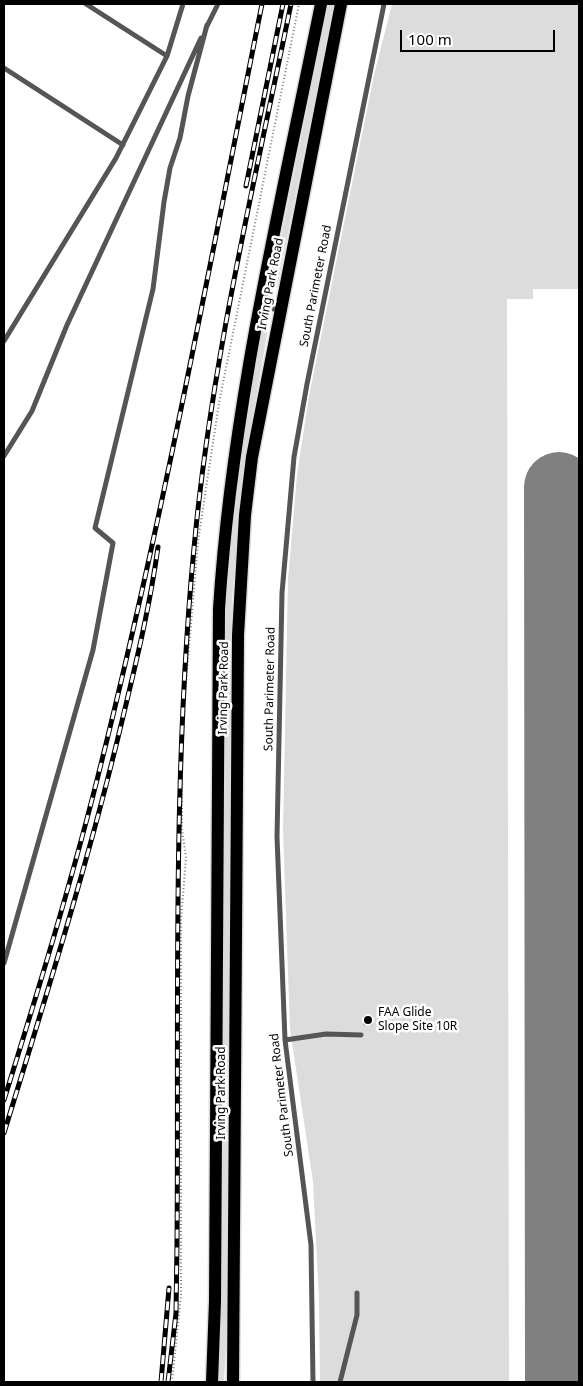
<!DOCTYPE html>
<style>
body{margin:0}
#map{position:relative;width:583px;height:1386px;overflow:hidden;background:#fff;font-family:"Noto Sans",sans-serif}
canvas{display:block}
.frame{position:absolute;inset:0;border:5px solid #000;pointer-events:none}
.scale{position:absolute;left:400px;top:30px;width:155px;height:22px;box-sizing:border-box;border:2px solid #000;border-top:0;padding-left:6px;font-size:15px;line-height:18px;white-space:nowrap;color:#000;-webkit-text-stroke:4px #fff;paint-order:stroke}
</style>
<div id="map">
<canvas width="583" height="1386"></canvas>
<div class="frame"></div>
<div class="scale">100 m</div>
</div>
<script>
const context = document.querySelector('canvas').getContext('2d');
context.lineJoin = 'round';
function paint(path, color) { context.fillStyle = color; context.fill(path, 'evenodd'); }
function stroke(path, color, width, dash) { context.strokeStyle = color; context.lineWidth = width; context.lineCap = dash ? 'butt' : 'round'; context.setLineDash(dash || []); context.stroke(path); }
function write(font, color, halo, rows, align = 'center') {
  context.font = font + ' "Noto Sans",sans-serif'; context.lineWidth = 5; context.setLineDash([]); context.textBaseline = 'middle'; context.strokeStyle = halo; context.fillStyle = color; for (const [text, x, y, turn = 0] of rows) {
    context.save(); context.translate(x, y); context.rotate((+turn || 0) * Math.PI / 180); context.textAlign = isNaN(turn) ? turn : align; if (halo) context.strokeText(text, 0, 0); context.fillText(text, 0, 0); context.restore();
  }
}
paint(new Path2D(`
 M 328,4 L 334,4 L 277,288 L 271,287 Z
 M 392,4 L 579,4 L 579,289 L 533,289 L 533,299 L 507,299 L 509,1382 L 320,1382 L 319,1300 L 313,1182 L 290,1029 L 283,829 L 288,580 L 297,475 L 309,396 L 374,75 Z
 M 262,328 L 268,329 L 246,456 L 232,599 L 229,1079 L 223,1079 L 224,665 L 227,580 L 232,524 L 247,403 Z
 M 222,1119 L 229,1119 L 227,1328 L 224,1382 L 219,1382 Z`), '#dcdcdc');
stroke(new Path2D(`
 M 559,591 L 568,565 L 579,546
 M 560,1247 L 568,1118 L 579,1030`), '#808080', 28);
stroke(new Path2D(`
 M 559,487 L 560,1382`), '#808080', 70);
const building = new Path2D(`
 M 364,1016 L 372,1016 L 372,1025 L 364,1025 Z`);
paint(building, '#c4c4c4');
stroke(building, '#999', 1);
const primary = new Path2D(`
 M 212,1382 L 215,1301 L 219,609 C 232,404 281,204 321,4
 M 233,1382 L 238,635 L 245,515 L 252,457 L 341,4`);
stroke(primary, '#dbdbdb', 15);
stroke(new Path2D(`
 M 172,1382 L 181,1295 L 181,920 L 186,858 L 182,829 L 182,731 L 198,541 L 219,403 L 299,4`), '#777', 2, [1, 2.5]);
stroke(new Path2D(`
 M 206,28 L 218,4
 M 167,56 L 183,4
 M 4,68 L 123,145
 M 260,306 L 279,310
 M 4,341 L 116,158 L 167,56 L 86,4
 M 4,456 L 32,411 L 67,325 L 201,38
 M 4,963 L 93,650 L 113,543 L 95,528 L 153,289 L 164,202 L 170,168 L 180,138 L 188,96 L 207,25
 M 285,1040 L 326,1034 L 361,1035
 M 313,1382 L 311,1245 L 285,1040 L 277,837 L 282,593 L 294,457 L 307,384 L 384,4
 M 340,1382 L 357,1315 L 357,1293`), '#555', 5);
stroke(primary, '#000', 12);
const rail = new Path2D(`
 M 246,186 L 283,4
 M 4,1100 C 37,994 70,887 97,780 C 162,523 210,263 262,4
 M 4,1133 C 46,996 89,860 122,721 C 136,663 150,606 158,547
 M 161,1382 L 169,1288
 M 168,1382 L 176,1313 L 177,1244 C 179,1012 172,779 194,548 C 211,364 254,184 291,4`);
stroke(rail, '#000', 5);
stroke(rail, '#fff', 3, [9]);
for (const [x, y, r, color] of [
 [368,1020,5,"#000"]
]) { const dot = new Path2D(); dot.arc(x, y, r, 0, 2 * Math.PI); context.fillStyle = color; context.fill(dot); stroke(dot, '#fff', 2); }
write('12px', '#000', '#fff', [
 ["Irving Park Road",271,284,-79],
 ["South Parimeter Road",316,286,-79],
 ["Irving Park Road",224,688,-89],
 ["South Parimeter Road",270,689,-89],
 ["Irving Park Road",222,1093,-90],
 ["South Parimeter Road",282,1095,-97]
]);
write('12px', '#000', '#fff', [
 ["FAA Glide",378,1013],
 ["Slope Site 10R",378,1027]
], 'left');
</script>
